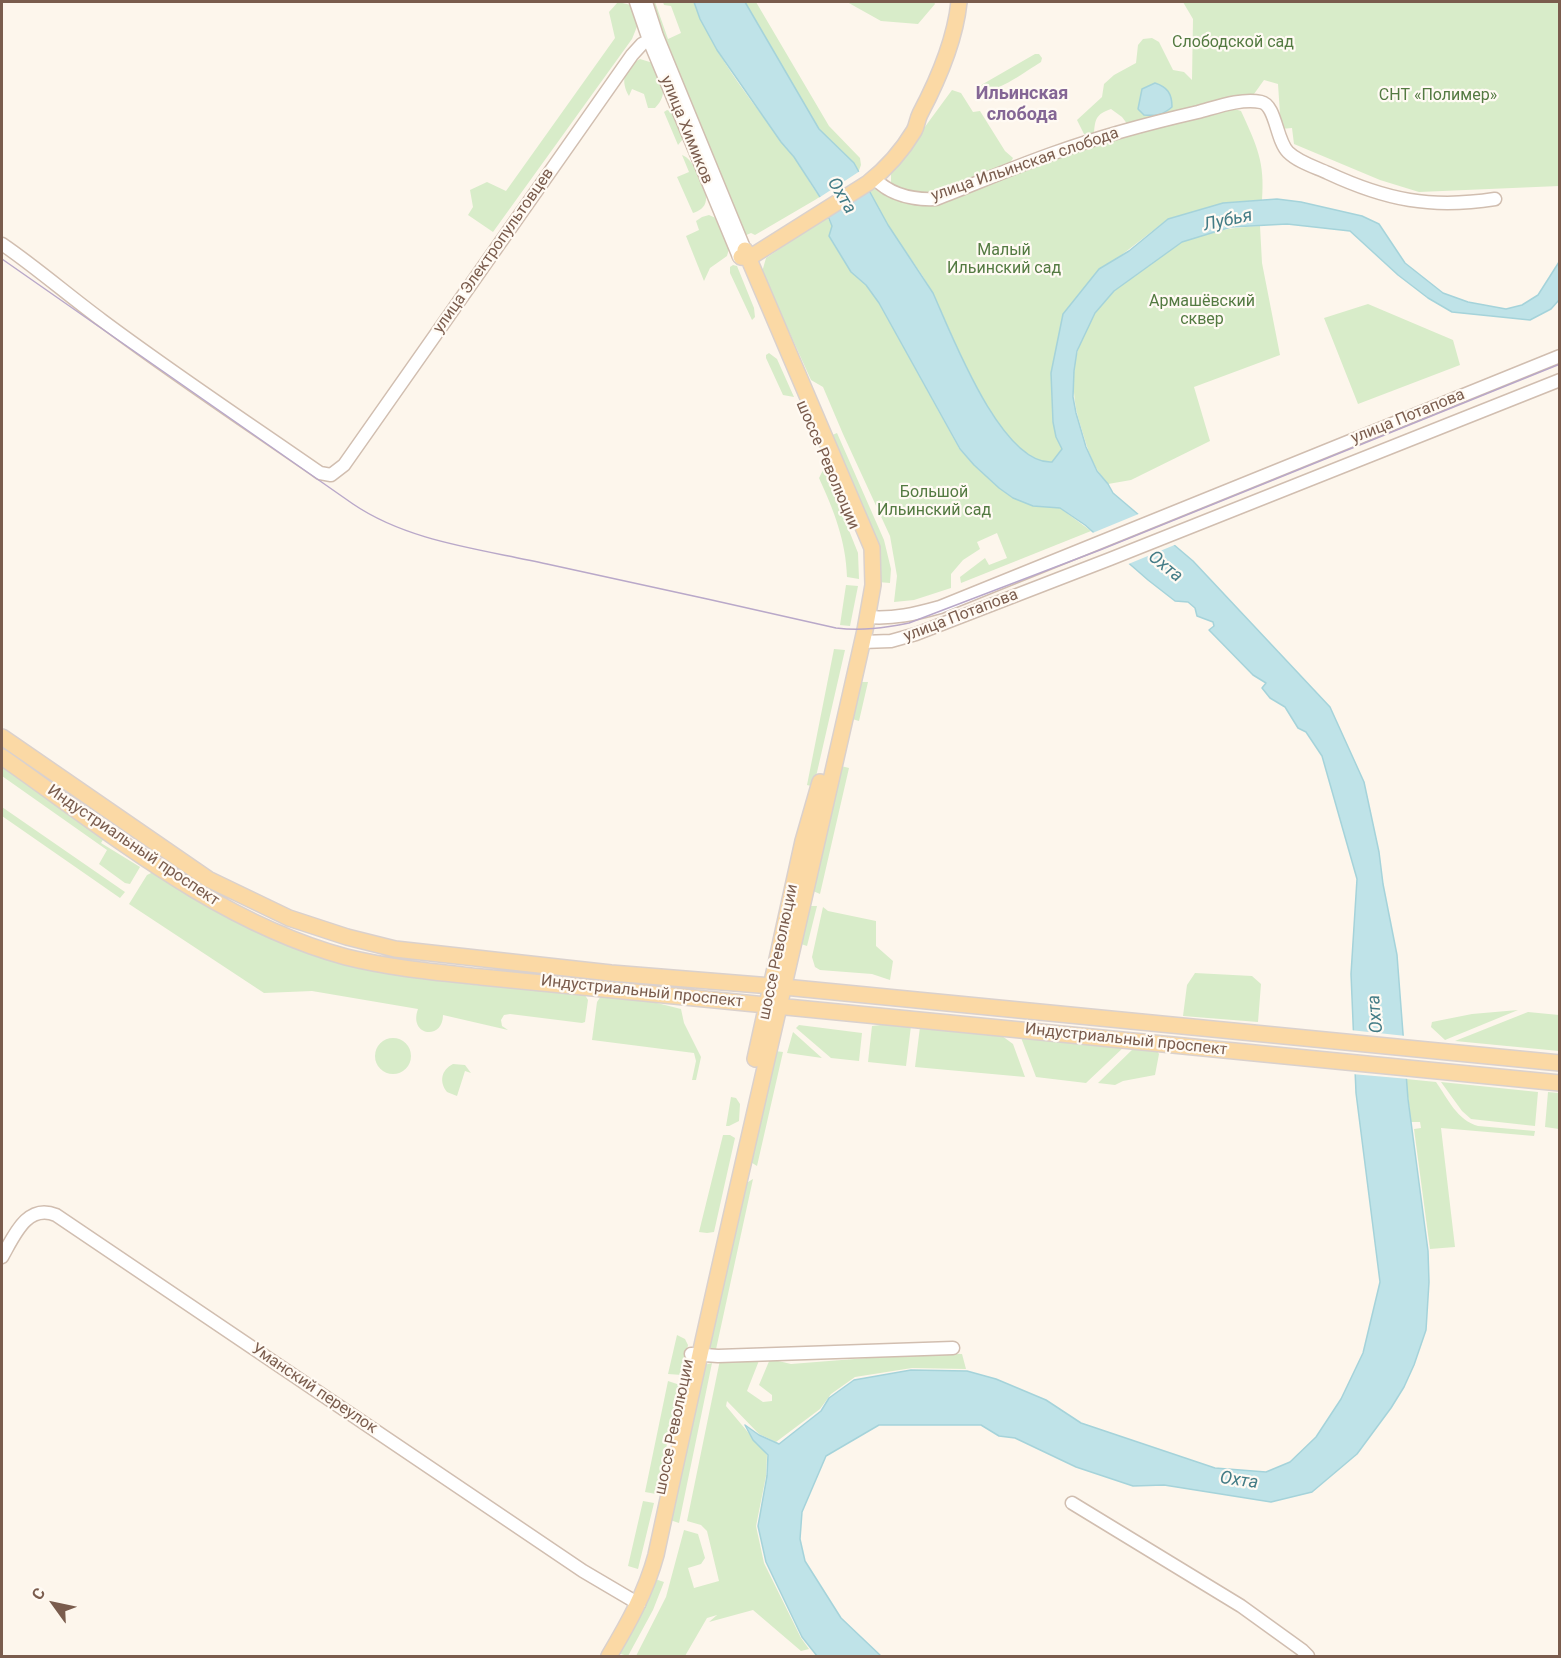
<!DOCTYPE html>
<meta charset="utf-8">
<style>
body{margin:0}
#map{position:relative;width:1561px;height:1658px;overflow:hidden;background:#fdf6ec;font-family:Roboto,sans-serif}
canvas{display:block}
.frame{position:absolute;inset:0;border:3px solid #7a5c4d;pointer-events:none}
.north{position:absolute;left:24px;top:1574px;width:60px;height:60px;-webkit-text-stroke:4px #fffaf3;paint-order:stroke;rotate:303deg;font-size:16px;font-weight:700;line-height:24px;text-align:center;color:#7a5c4d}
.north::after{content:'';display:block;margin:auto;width:21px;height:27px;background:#7a5c4d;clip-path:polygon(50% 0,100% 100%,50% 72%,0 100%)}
</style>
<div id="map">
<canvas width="1561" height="1658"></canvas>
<div class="frame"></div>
<div class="north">С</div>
</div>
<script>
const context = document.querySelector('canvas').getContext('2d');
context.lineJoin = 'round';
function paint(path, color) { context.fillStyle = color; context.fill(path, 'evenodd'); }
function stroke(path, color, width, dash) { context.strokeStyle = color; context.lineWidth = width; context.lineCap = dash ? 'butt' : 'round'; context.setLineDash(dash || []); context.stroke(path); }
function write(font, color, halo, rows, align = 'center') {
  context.font = font + ' Roboto,sans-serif'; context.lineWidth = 4.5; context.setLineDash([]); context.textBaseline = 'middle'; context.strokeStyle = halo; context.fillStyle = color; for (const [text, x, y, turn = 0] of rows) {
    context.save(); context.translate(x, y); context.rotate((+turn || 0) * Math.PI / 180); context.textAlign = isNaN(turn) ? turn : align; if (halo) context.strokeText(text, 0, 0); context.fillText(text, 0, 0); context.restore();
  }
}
paint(new Path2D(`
 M 618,2 L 631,5 L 638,24 L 632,39 L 493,232 L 468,215 L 473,207 L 470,190 L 487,182 L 506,191 L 615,38 L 609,12 Z
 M 650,2 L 655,2 L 668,39 L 681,33 L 671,6 L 664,5 L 663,2 L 694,2 C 715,59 758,109 795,158 C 804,171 810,185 820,197 L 755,235 L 751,233 L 744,236 L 664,40 Z
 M 745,2 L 756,2 L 829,126 L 860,158 L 861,165 L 858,173 L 854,163 L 819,129 Z
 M 847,2 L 934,2 L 935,4 L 918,24 L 881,21 Z
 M 1183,2 L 1559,2 L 1559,186 L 1419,192 L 1380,180 L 1294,144 L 1292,128 L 1281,129 L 1278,84 L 1264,80 L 1254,94 L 1167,114 L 1165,113 L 1172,107 L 1142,89 L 1138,109 L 1144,115 L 1154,116 L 1153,118 L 1128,125 L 1122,117 L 1111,109 C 1096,114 1095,119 1094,134 L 1084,134 L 1077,120 L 1102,97 L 1104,84 L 1114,75 L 1136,63 L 1138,45 L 1143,39 L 1152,38 L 1159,42 L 1173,70 L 1184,72 L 1192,80 L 1193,19 Z
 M 1035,54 L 1039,54 L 1042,58 L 1041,62 C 1026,71 995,95 978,91 L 976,88 Z
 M 640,59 L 653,63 C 660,80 671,92 655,108 L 648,108 L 644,94 L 632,89 L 629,96 C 620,81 624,67 640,59 Z
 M 952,90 L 961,93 L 973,112 L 980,111 L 1005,151 L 1013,158 L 1009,165 L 919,195 L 896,189 L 891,182 L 891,173 Z
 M 1231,108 L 1241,111 C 1257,146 1265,162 1262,200 L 1223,203 L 1168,219 L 1115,260 L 1063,314 L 1051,373 L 1053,422 L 1056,437 L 1062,449 L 1052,462 C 999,465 953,332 932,292 C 920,269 903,249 889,227 C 881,216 875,203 868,191 L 873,188 L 881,193 L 885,191 L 917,204 L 1142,131 Z
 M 667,110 L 672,112 L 683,139 L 678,145 L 664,112 Z
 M 682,155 C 693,158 708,189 706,200 C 705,208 699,211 693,213 L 677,177 L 689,172 Z
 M 709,215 L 718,219 L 730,245 L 727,256 L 710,268 L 704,281 L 686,236 L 699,230 L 696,221 L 702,217 Z
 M 827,217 L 832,226 L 829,237 L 851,272 L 866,285 L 879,303 L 960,450 L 974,465 L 999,488 L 1013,498 L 1060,508 L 1091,531 L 961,583 L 960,577 L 985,558 L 989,565 L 1007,558 L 997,533 L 977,542 L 980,549 L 963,560 L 951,574 L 951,588 L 914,600 L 894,602 L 897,576 L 890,536 L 843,434 L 823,387 L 811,380 L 762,272 L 766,258 Z
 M 1260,226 L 1262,263 L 1280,355 L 1194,387 L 1210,441 L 1131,480 L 1108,484 C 1092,466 1088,450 1081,427 C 1065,378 1075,329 1113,292 C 1122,284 1133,277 1143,270 C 1155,262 1167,251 1180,243 C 1200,231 1238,227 1260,226 Z
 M 733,265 L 737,266 L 754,308 L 755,317 L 752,320 L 730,273 L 730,267 Z
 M 1368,304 L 1453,340 L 1460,365 L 1358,404 L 1324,318 Z
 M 769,353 L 777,359 L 794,397 L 783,395 L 766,358 L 766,355 Z
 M 837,433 L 884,540 L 891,569 L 890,583 L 878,582 L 830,436 Z
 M 824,468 L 858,553 L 859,579 L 847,577 C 846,541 834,511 819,478 Z
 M 846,585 L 858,586 L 850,626 L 840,625 Z
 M 834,649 L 845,650 L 815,781 L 811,786 L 807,785 Z
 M 861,682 L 868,682 L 859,721 L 852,719 Z
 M 841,766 L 849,768 L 820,894 L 813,891 Z
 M 2,767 L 104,838 L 101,843 L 140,867 L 130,884 L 125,883 L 99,864 L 107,850 L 2,776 Z
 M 2,807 L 125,892 L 120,898 L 2,816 Z
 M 153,872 C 214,913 278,948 350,966 C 379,974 410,976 440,980 C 489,985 537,990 585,995 L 588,1000 L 585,1022 L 582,1023 L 510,1014 L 504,1015 L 501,1020 L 502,1026 L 508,1030 L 443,1015 C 443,1041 408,1036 418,1009 L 312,991 L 264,993 L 129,904 L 147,875 Z
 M 810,906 L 817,906 L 807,946 L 801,944 Z
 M 823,907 L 828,911 L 876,921 L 876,946 L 893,961 L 890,980 L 872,974 L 820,970 L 815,967 L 812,957 Z
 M 1195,973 L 1252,976 L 1261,984 L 1258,1022 L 1183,1016 L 1187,985 Z
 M 601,996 L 649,1001 L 681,1009 L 684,1023 L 701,1057 L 696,1080 L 692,1080 L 696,1061 L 694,1053 L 592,1040 L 597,1002 Z
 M 1518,1010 L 1445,1040 L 1431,1027 L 1432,1022 L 1472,1014 Z
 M 1528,1012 L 1559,1015 L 1559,1051 L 1455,1041 Z
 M 898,1023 L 911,1026 L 906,1066 L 868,1062 L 872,1026 Z
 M 799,1025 L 862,1033 L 859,1061 L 831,1058 L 796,1028 Z
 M 920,1027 L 998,1033 L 1013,1044 L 1025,1077 L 915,1067 Z
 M 793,1032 L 822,1058 L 787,1053 Z
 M 1020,1035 L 1125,1046 L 1086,1083 L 1036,1077 Z
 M375 1056a18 18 0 1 1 36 0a18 18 0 1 1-36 0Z
 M 1135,1047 L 1156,1049 L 1159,1054 L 1155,1075 L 1123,1081 L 1115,1085 L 1098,1083 Z
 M 775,1051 L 783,1052 L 757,1166 L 749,1161 Z
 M 453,1064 L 465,1065 L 471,1073 L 465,1071 L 457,1096 L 447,1092 C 439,1082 441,1070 453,1064 Z
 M 1406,1079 L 1436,1082 C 1448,1099 1457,1120 1478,1126 L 1535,1131 L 1534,1136 L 1441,1128 L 1455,1247 L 1430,1249 L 1414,1129 L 1421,1128 L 1420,1122 L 1411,1122 Z
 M 1441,1082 L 1538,1092 L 1535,1126 L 1471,1119 L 1462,1111 Z
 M 1548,1092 L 1559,1093 L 1559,1129 L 1545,1127 Z
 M 731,1097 L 736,1098 L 740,1104 L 739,1121 L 729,1126 L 726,1126 Z
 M 723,1135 L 730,1135 L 735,1138 L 714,1232 L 707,1233 L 699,1232 Z
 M 753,1179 L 715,1354 L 708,1349 L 743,1185 Z
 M 677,1335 L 685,1339 L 688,1345 L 682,1375 L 668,1374 Z
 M 930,1353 L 962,1354 L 966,1369 L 912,1368 L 855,1377 L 831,1394 L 820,1409 L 776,1442 L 759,1434 L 727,1401 L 726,1406 L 767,1455 L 766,1476 L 756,1526 L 764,1563 L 801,1638 L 809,1649 L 801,1651 L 753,1610 L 709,1622 L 717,1615 L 707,1618 L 685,1656 L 636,1656 L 666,1597 L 684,1530 L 698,1534 L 705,1558 L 701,1564 L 688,1568 L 694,1588 L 719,1581 L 707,1531 L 701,1525 L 687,1521 L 720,1360 L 760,1358 L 747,1391 L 763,1402 L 772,1401 L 772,1395 L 759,1385 L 770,1359 L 791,1364 Z
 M 712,1363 L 679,1523 L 670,1520 L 704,1365 Z
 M 668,1381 L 680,1385 L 656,1494 L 645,1492 Z
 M 643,1501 L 654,1503 L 638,1569 L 628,1566 Z
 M 655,1579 L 664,1582 L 653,1610 L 628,1656 L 617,1653 Z`), '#d8ecc9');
const water = new Path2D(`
 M 694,2 L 745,2 L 819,129 L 854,163 L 888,225 L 933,293 C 951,333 1001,465 1052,462 L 1062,449 L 1056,437 L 1053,422 L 1051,373 L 1063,314 L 1099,269 L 1129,251 L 1168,219 L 1223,203 L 1277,199 L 1301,202 L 1362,216 L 1379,224 L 1405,263 L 1443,293 L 1468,302 L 1506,309 L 1522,305 L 1538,295 L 1559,262 L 1559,300 L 1551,309 L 1530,320 L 1452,312 L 1428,298 L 1398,275 L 1350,231 L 1287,224 L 1231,227 L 1182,242 L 1114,291 L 1095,313 L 1077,351 L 1074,371 L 1073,397 L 1076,413 L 1086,447 L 1097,471 L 1108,484 L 1113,493 L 1193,561 L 1330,707 L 1364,782 L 1379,852 L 1383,884 L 1397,955 L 1408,1099 L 1428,1251 L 1429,1282 L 1426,1330 L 1414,1365 L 1404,1387 L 1391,1408 L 1357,1454 L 1312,1492 L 1271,1502 L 1164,1485 L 1133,1486 L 1076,1467 L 1015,1438 L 999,1436 L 981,1425 L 879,1425 L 826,1456 L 802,1512 L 800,1539 L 805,1561 L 841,1618 L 881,1656 L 817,1656 L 802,1637 L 766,1562 L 758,1526 L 767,1476 L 768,1455 L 753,1440 L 745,1425 L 759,1435 L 779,1444 L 821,1411 L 829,1398 L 854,1380 L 911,1370 L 967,1371 L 996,1379 L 1046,1400 L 1081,1423 L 1215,1468 L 1266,1472 L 1290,1462 L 1316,1437 L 1341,1399 L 1363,1353 L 1380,1282 L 1356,1093 L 1351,974 L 1357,879 L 1322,756 L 1306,732 L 1298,728 L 1285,707 L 1270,698 L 1262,688 L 1266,683 L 1253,675 L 1209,630 L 1214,626 L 1213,622 L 1197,616 L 1195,608 L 1188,602 L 1175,601 L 1148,580 L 1085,525 L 1060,508 L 1033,506 L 1013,498 L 999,488 L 974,465 L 960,449 L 879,303 L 866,285 L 851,272 L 829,236 L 832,226 L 820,197 L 794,157 L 781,142 L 717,50 L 700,19 Z
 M 1155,83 C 1167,87 1172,93 1172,107 C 1163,115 1156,116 1144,115 L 1138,109 L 1142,89 Z`);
paint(water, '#bfe3e8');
stroke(water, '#a5d3da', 1.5);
paint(new Path2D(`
 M 860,171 L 870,190 L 825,219 L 817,199 Z
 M 1141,513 L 1177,544 L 1126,565 L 1090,534 Z
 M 1350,1030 L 1406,1036 L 1409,1079 L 1352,1074 Z`), '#fdf6ec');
const minor = new Path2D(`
 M 636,2 L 649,40 L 739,257
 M 646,2 L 657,36 L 745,250
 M 874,178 C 890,195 914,200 936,199 C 975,184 1014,167 1054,153 C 1101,136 1150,123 1198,112 C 1217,107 1241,98 1261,102 C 1276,105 1276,140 1288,152 C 1298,162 1315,167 1328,173 C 1386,200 1431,209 1495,199
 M 2,244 C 37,268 69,296 103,321 C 174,374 248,423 320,473 L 331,475 L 344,465 L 632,55 L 642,44 L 657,36
 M 868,617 C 894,619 915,614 940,607 L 1560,356
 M 862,642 L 891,641 L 916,634 L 1110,559 L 1560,380
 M 2,1257 C 14,1236 27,1203 56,1215 L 583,1571 L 639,1604
 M 691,1354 L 718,1356 L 953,1348
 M 1072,1503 L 1241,1606 L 1302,1650 L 1308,1656`);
const major = new Path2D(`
 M 741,257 L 749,258 L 868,183 C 886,169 902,151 914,131 C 917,126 917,120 920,114 C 938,80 955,41 959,2
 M 2,737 L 208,879 L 289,918 L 347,937 L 395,949 L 611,973 L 784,987 L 1560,1063
 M 2,757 C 109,832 217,922 346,957 C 390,968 435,972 481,977 L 1560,1083
 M 755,1059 L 803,841 L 820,782
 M 609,1656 C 628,1624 646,1592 656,1555 C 722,1246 796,938 865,630 L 873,585 L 872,548 L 745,250`);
stroke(minor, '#d1beb0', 15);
stroke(major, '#dad1cd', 18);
stroke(minor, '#fff', 12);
stroke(major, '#fbd9a5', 15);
stroke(new Path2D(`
 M 2,259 L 353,504 C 409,542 481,549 547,564 C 643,585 740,606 836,628 C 862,631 884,628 909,623 L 1100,550 L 1560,364`), '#b9a8c9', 1.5);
write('16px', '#537a41', '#fffaf3', [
 ["Слободской сад",1233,43],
 ["СНТ «Полимер»",1438,96],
 ["Малый",1004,251],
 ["Ильинский сад",1004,269],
 ["Армашёвский",1202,302],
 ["сквер",1202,320],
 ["Большой",934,493],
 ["Ильинский сад",934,511]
]);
write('16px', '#7a5c4d', '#fffaf3', [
 ["улица Химиков",686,130,68],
 ["улица Ильинская слобода",1025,165,-19],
 ["улица Электропультовцев",494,251,-55],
 ["улица Потапова",1408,417,-22],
 ["шоссе Революции",827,465,67],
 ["улица Потапова",961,616,-21],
 ["Индустриальный проспект",133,846,34],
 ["шоссе Революции",779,952,-78],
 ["Индустриальный проспект",642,992,6],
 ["Индустриальный проспект",1126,1040,6],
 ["Уманский переулок",314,1389,34],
 ["шоссе Революции",675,1427,-78]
]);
write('bold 18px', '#846695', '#fffaf3', [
 ["Ильинская",1022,94],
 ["слобода",1022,115]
]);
write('italic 18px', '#437c86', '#fffaf3', [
 ["Охта",841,196,59],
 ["Лубья",1228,221,-12],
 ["Охта",1165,567,39],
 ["Охта",1376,1014,-95],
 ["Охта",1239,1481,8]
]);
</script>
